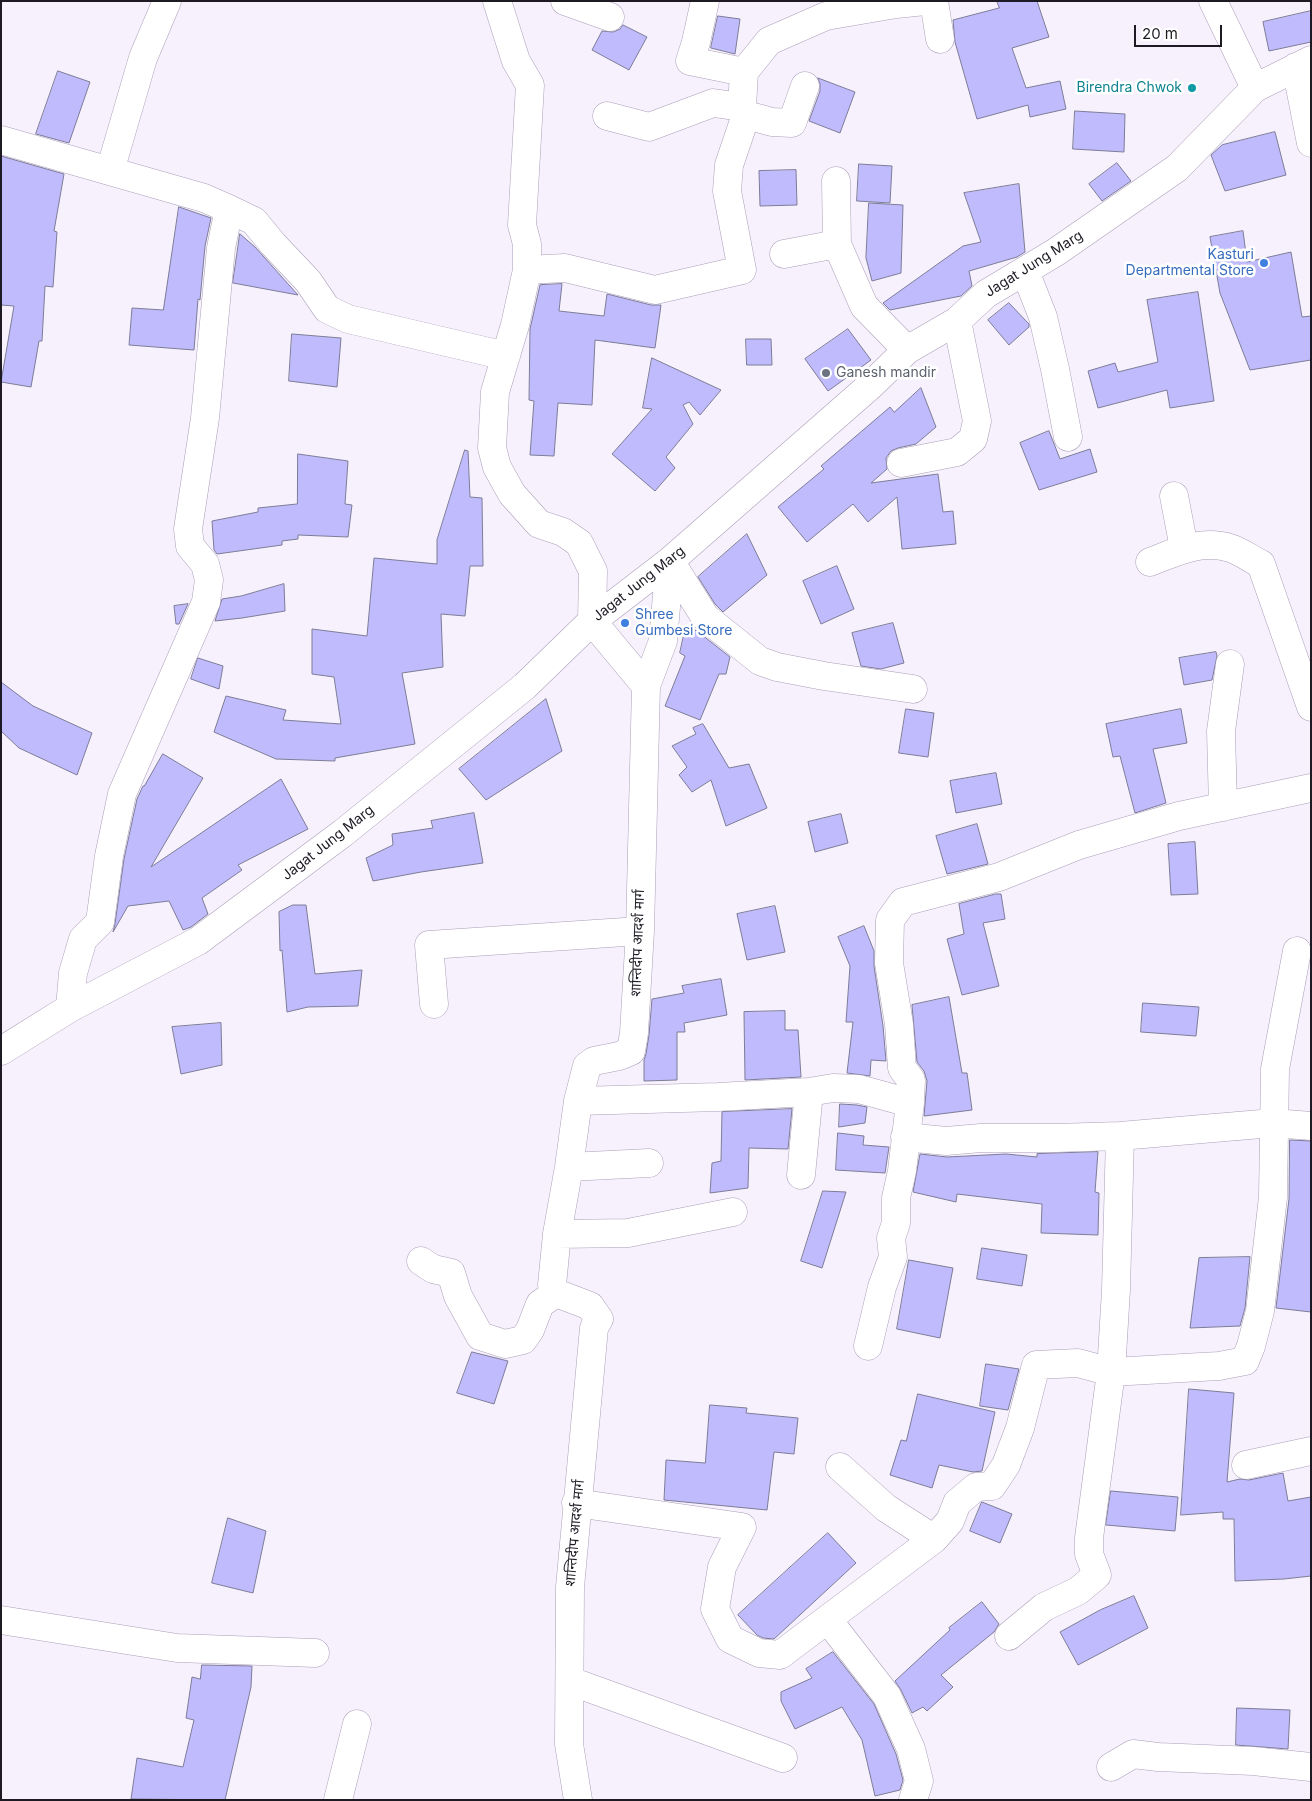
<!DOCTYPE html>
<meta charset="utf-8">
<style>
body{margin:0}
#map{position:relative;width:1312px;height:1801px;overflow:hidden;background:#f7f1fd;font-family:Inter,sans-serif}
canvas{display:block}
.frame{position:absolute;inset:0;border:2px solid #1e1a24;pointer-events:none}
.scale{position:absolute;left:1134px;top:25px;width:88px;height:22px;box-sizing:border-box;border:2px solid #1e1a24;border-top:0;padding-left:6px;font-size:15px;line-height:18px;white-space:nowrap;color:#1e1a24;-webkit-text-stroke:4px #fff;paint-order:stroke}
</style>
<div id="map">
<canvas width="1312" height="1801"></canvas>
<div class="frame"></div>
<div class="scale">20 m</div>
</div>
<script>
const context = document.querySelector('canvas').getContext('2d');
context.lineJoin = 'round';
function paint(path, color) { context.fillStyle = color; context.fill(path, 'evenodd'); }
function stroke(path, color, width, dash) { context.strokeStyle = color; context.lineWidth = width; context.lineCap = dash ? 'butt' : 'round'; context.setLineDash(dash || []); context.stroke(path); }
function write(font, color, halo, rows, align = 'center') {
  context.font = font + ' Inter,"Noto Sans Devanagari",sans-serif'; context.lineWidth = 5; context.setLineDash([]); context.textBaseline = 'middle'; context.strokeStyle = halo; context.fillStyle = color; for (const [text, x, y, turn = 0] of rows) {
    context.save(); context.translate(x, y); context.rotate((+turn || 0) * Math.PI / 180); context.textAlign = isNaN(turn) ? turn : align; if (halo) context.strokeText(text, 0, 0); context.fillText(text, 0, 0); context.restore();
  }
}
const building = new Path2D(`
 M 997,1 L 1037,1 L 1049,37 L 1012,48 L 1026,88 L 1060,81 L 1066,109 L 1030,117 L 1028,105 L 977,119 L 955,42 L 953,20 L 999,8 Z
 M 1311,11 L 1311,42 L 1269,51 L 1263,22 Z
 M 718,16 L 740,19 L 735,54 L 711,48 Z
 M 623,25 L 647,37 L 629,70 L 592,50 L 602,31 L 613,32 L 620,29 Z
 M 58,71 L 90,82 L 69,143 L 36,134 Z
 M 818,78 L 855,92 L 840,133 L 809,121 L 820,91 L 820,84 Z
 M 1075,111 L 1125,114 L 1124,152 L 1073,149 Z
 M 1275,132 L 1286,175 L 1225,191 L 1211,155 L 1222,145 Z
 M 1,156 L 64,174 L 54,231 L 57,232 L 53,287 L 45,286 L 42,341 L 39,341 L 31,387 L 1,382 L 14,306 L 1,305 Z
 M 1117,163 L 1131,181 L 1102,201 L 1089,184 Z
 M 859,164 L 892,166 L 890,203 L 857,201 Z
 M 796,170 L 797,205 L 760,206 L 759,171 Z
 M 1019,184 L 1025,252 L 1017,257 L 969,271 L 972,286 L 961,296 L 890,310 L 883,303 L 963,246 L 981,242 L 964,193 Z
 M 869,203 L 903,205 L 901,273 L 872,281 L 866,258 Z
 M 179,207 L 211,218 L 205,246 L 200,300 L 198,299 L 194,350 L 129,345 L 132,308 L 163,310 Z
 M 1243,231 L 1247,262 L 1291,252 L 1302,317 L 1311,316 L 1311,360 L 1250,370 L 1220,293 L 1210,237 Z
 M 240,234 L 255,247 L 298,295 L 233,283 Z
 M 562,284 L 559,311 L 604,316 L 607,294 L 651,305 L 661,305 L 655,348 L 595,340 L 592,405 L 558,403 L 554,456 L 530,455 L 534,401 L 529,400 L 530,329 L 540,285 Z
 M 1198,292 L 1214,401 L 1170,408 L 1167,390 L 1098,408 L 1088,371 L 1115,363 L 1118,372 L 1158,362 L 1147,300 Z
 M 1009,303 L 1029,324 L 1029,327 L 1009,345 L 988,320 Z
 M 848,329 L 871,360 L 828,391 L 805,359 Z
 M 292,334 L 341,338 L 337,387 L 289,381 Z
 M 746,339 L 771,339 L 772,365 L 747,365 Z
 M 652,358 L 721,390 L 700,415 L 689,402 L 683,405 L 693,424 L 666,457 L 675,468 L 655,491 L 612,454 L 652,409 L 643,408 Z
 M 921,388 L 936,427 L 916,444 L 898,448 L 891,451 L 886,458 L 887,469 L 871,483 L 938,474 L 943,512 L 953,511 L 956,544 L 902,549 L 897,497 L 868,522 L 853,504 L 807,542 L 778,507 L 824,469 L 821,466 L 890,407 L 894,412 Z
 M 1049,431 L 1060,459 L 1090,449 L 1097,472 L 1039,490 L 1020,443 Z
 M 465,450 L 468,451 L 470,497 L 482,498 L 483,566 L 470,566 L 465,616 L 441,614 L 443,667 L 402,673 L 415,744 L 335,758 L 335,761 L 276,759 L 214,732 L 226,696 L 286,710 L 283,720 L 341,724 L 334,677 L 312,674 L 312,629 L 367,636 L 374,558 L 437,564 L 437,540 Z
 M 298,454 L 348,461 L 345,504 L 352,505 L 348,537 L 298,535 L 298,539 L 282,541 L 282,545 L 217,554 L 214,550 L 212,521 L 258,512 L 258,508 L 297,504 Z
 M 747,534 L 767,575 L 723,612 L 715,604 L 698,577 Z
 M 837,566 L 854,609 L 821,624 L 803,581 Z
 M 284,584 L 285,611 L 242,618 L 215,621 L 222,599 L 241,596 Z
 M 188,604 L 179,624 L 176,624 L 174,606 Z
 M 893,623 L 904,663 L 881,669 L 861,666 L 852,633 Z
 M 686,626 L 697,631 L 730,657 L 726,674 L 719,674 L 700,720 L 665,706 L 685,656 L 680,653 Z
 M 1216,652 L 1217,656 L 1212,680 L 1184,685 L 1179,658 Z
 M 198,658 L 223,666 L 219,689 L 191,679 Z
 M 1,682 L 33,706 L 92,733 L 77,775 L 19,748 L 1,731 Z
 M 546,699 L 562,751 L 486,800 L 459,769 Z
 M 906,709 L 934,713 L 928,757 L 899,753 Z
 M 1181,709 L 1187,743 L 1153,749 L 1166,803 L 1135,813 L 1120,756 L 1113,757 L 1106,724 Z
 M 703,724 L 729,768 L 749,764 L 767,808 L 726,826 L 711,780 L 692,792 L 679,775 L 687,767 L 672,746 L 696,734 L 693,728 Z
 M 163,754 L 203,778 L 151,867 L 281,779 L 308,829 L 238,865 L 242,870 L 202,898 L 208,914 L 191,927 L 183,930 L 169,901 L 128,906 L 113,932 L 115,924 L 124,859 L 137,799 L 143,786 L 144,786 Z
 M 996,773 L 1002,804 L 956,813 L 950,781 Z
 M 474,813 L 483,863 L 421,872 L 373,881 L 366,858 L 393,845 L 392,834 L 433,828 L 431,821 Z
 M 841,814 L 848,843 L 815,852 L 808,822 Z
 M 977,824 L 988,864 L 947,874 L 936,836 Z
 M 1195,842 L 1198,894 L 1171,895 L 1168,844 Z
 M 996,894 L 1001,894 L 1005,919 L 983,923 L 999,986 L 962,995 L 947,939 L 964,934 L 959,904 Z
 M 293,905 L 306,905 L 315,974 L 362,970 L 358,1006 L 308,1007 L 287,1012 L 282,950 L 280,951 L 279,912 Z
 M 775,906 L 785,952 L 747,960 L 737,914 Z
 M 864,926 L 874,951 L 874,966 L 883,1026 L 886,1061 L 871,1060 L 870,1076 L 847,1073 L 853,1022 L 846,1022 L 850,966 L 838,937 Z
 M 721,979 L 727,1015 L 684,1023 L 685,1032 L 677,1032 L 677,1080 L 644,1081 L 644,1060 L 646,1054 L 649,1035 L 652,999 L 684,993 L 682,986 Z
 M 949,997 L 962,1073 L 967,1073 L 972,1110 L 924,1116 L 927,1081 L 924,1071 L 917,1062 L 912,1005 Z
 M 1143,1003 L 1199,1007 L 1196,1036 L 1141,1032 Z
 M 785,1011 L 785,1030 L 798,1030 L 801,1077 L 745,1080 L 744,1012 Z
 M 221,1023 L 222,1065 L 181,1074 L 172,1027 Z
 M 840,1104 L 857,1105 L 867,1107 L 865,1123 L 839,1127 Z
 M 792,1109 L 788,1149 L 749,1148 L 748,1188 L 710,1193 L 712,1163 L 721,1161 L 722,1112 Z
 M 838,1133 L 864,1136 L 863,1145 L 889,1147 L 885,1173 L 836,1170 Z
 M 1290,1140 L 1311,1141 L 1311,1312 L 1276,1308 L 1289,1199 Z
 M 1098,1152 L 1095,1192 L 1099,1193 L 1098,1235 L 1041,1233 L 1042,1204 L 957,1194 L 956,1202 L 913,1192 L 920,1154 L 947,1157 L 1006,1154 L 1037,1157 L 1037,1154 Z
 M 823,1191 L 846,1192 L 822,1268 L 801,1261 Z
 M 982,1248 L 1027,1255 L 1022,1286 L 977,1279 Z
 M 1250,1257 L 1245,1308 L 1240,1326 L 1190,1328 L 1199,1258 Z
 M 909,1260 L 953,1268 L 940,1338 L 897,1329 Z
 M 472,1352 L 508,1361 L 494,1404 L 457,1393 Z
 M 986,1364 L 1019,1369 L 1008,1410 L 980,1406 Z
 M 1189,1389 L 1234,1393 L 1227,1482 L 1240,1479 L 1249,1480 L 1283,1473 L 1288,1501 L 1311,1497 L 1311,1576 L 1284,1579 L 1235,1581 L 1234,1519 L 1223,1519 L 1223,1512 L 1181,1515 Z
 M 918,1394 L 995,1412 L 982,1471 L 973,1472 L 939,1465 L 932,1488 L 890,1475 L 901,1440 L 906,1441 Z
 M 710,1405 L 747,1408 L 746,1413 L 798,1418 L 794,1454 L 774,1452 L 767,1510 L 664,1500 L 666,1460 L 705,1463 Z
 M 1111,1491 L 1178,1497 L 1175,1531 L 1106,1525 Z
 M 982,1502 L 1012,1514 L 1000,1543 L 970,1531 Z
 M 228,1518 L 266,1531 L 253,1593 L 212,1583 Z
 M 828,1533 L 856,1563 L 774,1639 L 763,1638 L 757,1635 L 738,1615 Z
 M 1134,1596 L 1148,1628 L 1078,1665 L 1060,1632 L 1100,1610 Z
 M 982,1602 L 999,1624 L 994,1632 L 941,1675 L 953,1687 L 927,1711 L 923,1707 L 912,1713 L 901,1690 L 895,1681 L 950,1630 L 949,1628 Z
 M 833,1652 L 874,1704 L 896,1754 L 903,1780 L 900,1790 L 875,1796 L 862,1740 L 842,1707 L 795,1729 L 781,1701 L 781,1692 L 812,1678 L 806,1669 Z
 M 202,1665 L 252,1666 L 251,1687 L 225,1800 L 131,1799 L 137,1758 L 183,1767 L 194,1720 L 186,1718 L 192,1677 L 200,1679 Z
 M 1237,1708 L 1290,1710 L 1288,1749 L 1236,1745 Z`);
paint(building, '#c0bbfd');
stroke(building, '#7d7c97', 1);
const minor = new Path2D(`
 M 497,1 L 516,61 L 530,85 L 522,225 L 527,244 L 527,270 L 565,268 L 655,290 L 742,270 L 727,191 L 729,165 L 746,115 L 742,107 L 744,72 L 769,41 L 826,16 L 896,4 L 925,1
 M 565,1 L 610,17
 M 705,1 L 696,42 L 690,61 L 744,72
 M 934,1 L 940,39
 M 1213,1 L 1255,88
 M 1296,67 L 1311,143
 M 746,115 L 772,122 L 792,123 L 805,86
 M 607,116 L 649,127 L 713,103 L 742,107
 M 1,140 L 204,198 L 229,209 L 221,248 L 205,418 L 188,529 L 190,546 L 205,564 L 209,580 L 206,602 L 122,794 L 109,856 L 100,922 L 83,939 L 73,973 L 70,1008
 M 110,171 L 143,58 L 167,1
 M 836,181 L 837,244 L 864,306 L 907,350
 M 229,209 L 254,221 L 273,244 L 308,281 L 327,309 L 348,319 L 506,356
 M 784,254 L 837,244
 M 527,270 L 515,325 L 495,392 L 492,448 L 497,467 L 512,494 L 539,524 L 563,532 L 579,543 L 593,571 L 592,621 L 646,686
 M 1025,271 L 1043,317 L 1055,369 L 1068,437
 M 901,463 L 957,452 L 973,439 L 977,421 L 957,321
 M 1174,496 L 1184,548
 M 670,561 L 705,617 L 760,661 L 777,667 L 824,676 L 913,689
 M 1150,562 C 1176,552 1201,539 1230,548 C 1240,551 1251,559 1261,564 L 1311,707
 M 1223,807 L 1221,731 L 1230,664
 M 434,1004 L 429,945 L 640,931
 M 1,1051 L 70,1008 L 198,941 L 343,833 L 525,686 L 592,621 L 670,561 L 871,385 L 907,350 L 957,321 L 986,294 L 1056,252 L 1177,168 L 1255,88 L 1311,60
 M 578,1101 L 718,1097 L 809,1092 L 833,1088 L 859,1089 L 910,1103
 M 905,1137 L 946,1141 L 981,1138 L 1056,1138 L 1120,1136 L 1273,1123 L 1311,1126
 M 569,1167 L 649,1163
 M 801,1175 L 809,1092
 M 557,1234 L 628,1233 L 733,1212
 M 421,1261 L 433,1269 L 451,1273 L 458,1296 L 480,1336 L 505,1344 L 523,1340 L 530,1330 L 540,1304 L 556,1293
 M 868,1346 L 882,1287 L 893,1257 L 891,1238 L 896,1223 L 896,1198 L 902,1171 L 910,1103 L 911,1080 L 902,1068 L 899,1024 L 889,963 L 890,920 L 903,902 L 999,877 L 1079,845 L 1179,816 L 1311,788
 M 1246,1465 L 1311,1451
 M 840,1467 L 886,1508 L 934,1539
 M 576,1503 L 742,1527 L 722,1567 L 715,1609 L 730,1639 L 759,1653 L 780,1655 L 934,1539 L 950,1521 L 957,1503 L 976,1487 L 992,1486 L 1006,1465 L 1020,1428 L 1036,1365 L 1078,1363 L 1111,1372 L 1219,1366 L 1245,1361 L 1251,1346 L 1260,1311 L 1273,1197 L 1275,1069 L 1297,951
 M 1,1620 L 177,1648 L 315,1653
 M 828,1620 L 887,1696 L 911,1749 L 919,1781 L 913,1800
 M 1009,1636 L 1044,1607 L 1078,1591 L 1097,1575 L 1089,1554 L 1089,1538 L 1111,1372 L 1116,1290 L 1120,1136
 M 570,1681 L 783,1758
 M 1111,1767 L 1133,1754 L 1158,1757 L 1253,1761 L 1311,1767
 M 338,1800 L 357,1724
 M 578,1800 L 569,1744 L 570,1587 L 594,1328 L 599,1319 L 590,1306 L 556,1293 L 552,1285 L 557,1234 L 569,1167 L 578,1101 L 587,1066 L 594,1061 L 619,1056 L 631,1051 L 634,1033 L 640,931 L 646,686 L 663,641 L 670,561`);
stroke(minor, '#ab9eb9', 29);
stroke(minor, '#fff', 28);
for (const [x, y, r, color] of [
 [1192,88,5,"#0f9aa8"],
 [1264,263,5,"#3f7fe0"],
 [826,373,5,"#6b7280"],
 [625,623,5,"#3f7fe0"]
]) { const dot = new Path2D(); dot.arc(x, y, r, 0, 2 * Math.PI); context.fillStyle = color; context.fill(dot); stroke(dot, '#fff', 2); }
write('14px', '#0d838f', '#fff', [
 ["Birendra Chwok",1182,88]
], 'right');
write('14px', '#366cbe', '#fff', [
 ["Kasturi",1254,255],
 ["Departmental Store",1254,271],
 ["Shree",635,615,"left"],
 ["Gumbesi Store",635,631,"left"]
], 'right');
write('14px', '#1e1a24', '#fff', [
 ["Jagat Jung Marg",1034,264,-32],
 ["Jagat Jung Marg",639,584,-38],
 ["Jagat Jung Marg",328,843,-38],
 ["शान्तिदीप आदर्श मार्ग",638,943,-88],
 ["शान्तिदीप आदर्श मार्ग",575,1533,-85]
]);
write('14px', '#5b616d', '#fff', [
 ["Ganesh mandir",836,373]
], 'left');
</script>
